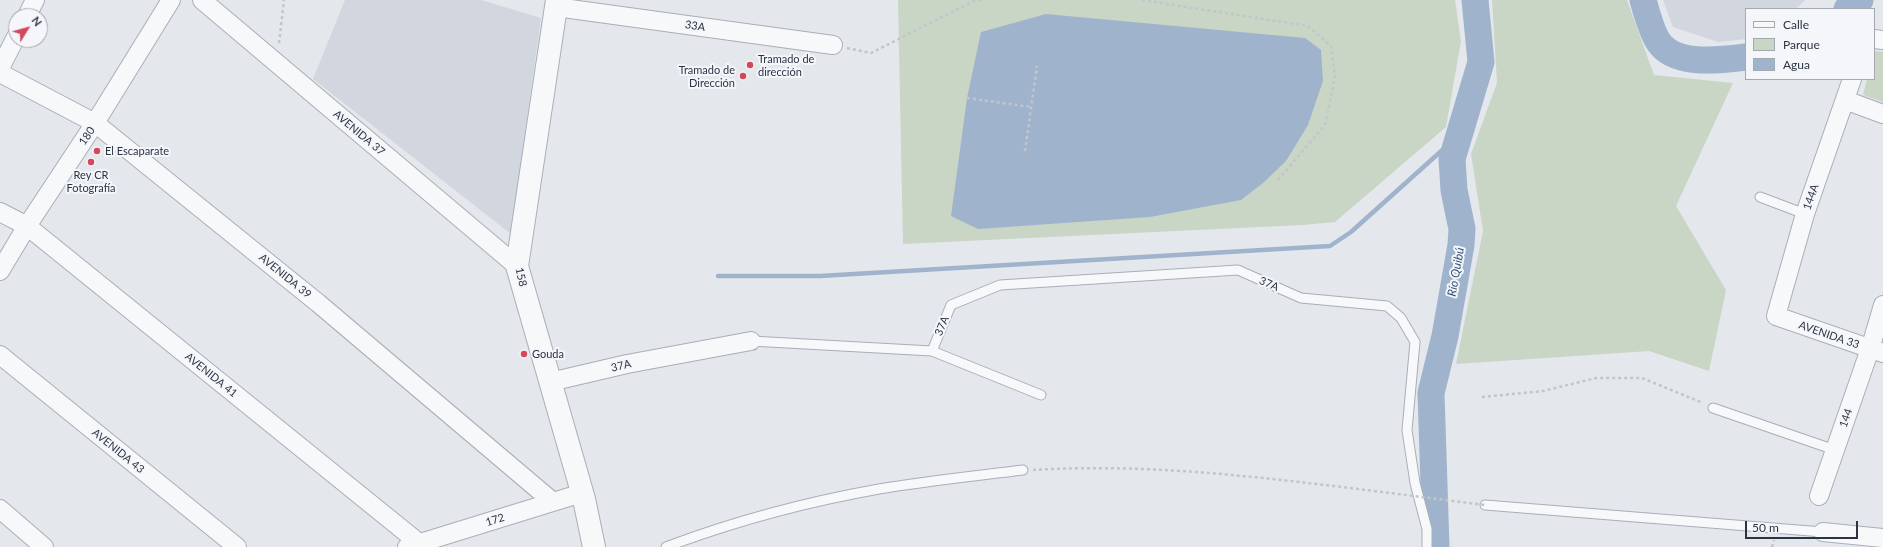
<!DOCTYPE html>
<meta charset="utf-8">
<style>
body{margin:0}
#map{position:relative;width:1883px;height:547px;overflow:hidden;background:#e4e7ec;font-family:Lato,sans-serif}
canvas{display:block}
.legend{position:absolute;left:1745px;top:8px;width:130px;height:72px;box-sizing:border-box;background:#f4f6f9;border:1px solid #a4a8b1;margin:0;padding:5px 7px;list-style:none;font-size:12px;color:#2b3445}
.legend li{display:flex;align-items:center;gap:8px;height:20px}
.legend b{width:20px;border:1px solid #a4a8b1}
.north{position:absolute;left:8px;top:8px;width:40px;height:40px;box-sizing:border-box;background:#f4f6f9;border:1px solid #a4a8b1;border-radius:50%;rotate:53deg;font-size:11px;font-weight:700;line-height:16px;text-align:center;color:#2b3445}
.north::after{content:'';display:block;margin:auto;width:14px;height:18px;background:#d1495b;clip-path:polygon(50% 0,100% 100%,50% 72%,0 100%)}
.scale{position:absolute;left:1745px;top:521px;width:113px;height:18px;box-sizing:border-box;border:2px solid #2b3445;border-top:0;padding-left:5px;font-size:12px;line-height:14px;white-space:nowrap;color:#2b3445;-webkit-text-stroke:3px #f4f6f9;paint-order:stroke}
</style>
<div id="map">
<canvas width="1883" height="547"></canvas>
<ul class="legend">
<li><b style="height:5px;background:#f7f8fa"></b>Calle</li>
<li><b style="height:11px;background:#c9d6c5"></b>Parque</li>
<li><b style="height:11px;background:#9fb4cc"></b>Agua</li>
</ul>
<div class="north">N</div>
<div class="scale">50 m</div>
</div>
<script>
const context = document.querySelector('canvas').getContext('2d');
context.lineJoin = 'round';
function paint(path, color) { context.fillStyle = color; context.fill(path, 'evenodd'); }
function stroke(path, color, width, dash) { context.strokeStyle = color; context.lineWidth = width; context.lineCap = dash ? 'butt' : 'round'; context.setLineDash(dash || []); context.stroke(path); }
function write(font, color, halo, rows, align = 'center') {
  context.font = font + ' Lato,sans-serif'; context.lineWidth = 4; context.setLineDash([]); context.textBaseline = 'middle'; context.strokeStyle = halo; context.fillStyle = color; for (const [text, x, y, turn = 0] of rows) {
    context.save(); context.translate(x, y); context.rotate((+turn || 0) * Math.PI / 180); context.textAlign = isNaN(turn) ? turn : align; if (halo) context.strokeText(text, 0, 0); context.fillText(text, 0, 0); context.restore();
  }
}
paint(new Path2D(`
 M 345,0 L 481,0 L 541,18 L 511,234 L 313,79 Z
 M 1663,0 L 1805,0 L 1796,9 L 1746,9 L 1746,39 L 1718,42 L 1673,27 Z`), '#d2d6de');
paint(new Path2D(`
 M 898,0 L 1455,0 L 1461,41 L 1446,127 L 1335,222 L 1302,225 L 903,244 Z
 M 1492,0 L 1627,0 L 1654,75 L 1733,83 L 1676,206 L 1726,290 L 1709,371 L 1649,351 L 1456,364 L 1483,231 L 1471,154 L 1497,83 Z
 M 1875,51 L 1883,52 L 1883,102 L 1863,95 L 1867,79 L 1874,79 Z`), '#c9d6c5');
paint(new Path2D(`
 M 1046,14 L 1305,38 L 1321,50 L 1323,81 L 1308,125 L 1286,161 L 1263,183 L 1241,200 L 1150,217 L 978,229 L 951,216 L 967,98 L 981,32 Z`), '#9fb4cc');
stroke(new Path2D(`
 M 718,276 L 820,276 L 1330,246 L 1351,232 L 1458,136`), '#9fb4cc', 4.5);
stroke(new Path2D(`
 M 1643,0 C 1646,11 1653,37 1661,45 C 1679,66 1722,60 1746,57
 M 1847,9 L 1860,0
 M 1436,547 L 1431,393 L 1445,336 L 1461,245 L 1462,229 L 1454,190 L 1452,159 L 1481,62 L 1475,0`), '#9fb4cc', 27);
const service = new Path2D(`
 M 1760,197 L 1805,214
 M 751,341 L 932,351 L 1041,395
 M 932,351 L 951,305 L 1000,285 L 1238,270 L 1301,298 L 1387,306 L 1401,318 L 1415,342 L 1407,430 L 1415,483 L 1427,529 L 1427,547
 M 1713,408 L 1835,450
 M 1485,505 L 1823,532
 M 666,547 C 735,521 806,502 879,489 C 926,481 975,476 1023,470`);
const minor = new Path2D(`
 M 202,0 L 517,266
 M 556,7 L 833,45
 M 27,16 L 35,0
 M 1874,39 L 1883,40
 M 0,68 L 16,37
 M 0,73 L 95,123 L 318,303 L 553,502
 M 1852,79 L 1805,214 L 1776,316 L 1883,353
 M 1845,100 L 1883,114
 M 0,212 L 27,226 L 419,543
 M 0,271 L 27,226 L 95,123 L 171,0
 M 0,355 L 237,547
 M 550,382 L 627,364 L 751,341
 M 1819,496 L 1870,349 L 1883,305
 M 0,509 L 44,547
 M 1823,532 L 1883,538
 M 407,547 L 582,493`);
const tertiary = new Path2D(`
 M 557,0 L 517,266 L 584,499 L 594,547`);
stroke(service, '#a9aeb7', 11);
stroke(minor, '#a9aeb7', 20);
stroke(tertiary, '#a9aeb7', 24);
stroke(new Path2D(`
 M 1142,0 L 1308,26 L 1331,46 L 1335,77 L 1325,125 L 1276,182
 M 279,43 L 284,0
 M 847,48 L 871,53 L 974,1 L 984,0
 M 967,98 L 1031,107
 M 1025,151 L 1037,66
 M 1482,397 L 1543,391 L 1596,378 L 1642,378 L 1703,403
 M 1033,470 C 1147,463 1261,477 1374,491
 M 1772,547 L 1774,540`), '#c2c5cb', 2.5, [3, 3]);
stroke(service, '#f7f8fa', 9);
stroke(minor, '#f7f8fa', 18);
stroke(tertiary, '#f7f8fa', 22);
stroke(new Path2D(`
 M 1374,491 L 1485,505`), '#c2c5cb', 2.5, [3, 3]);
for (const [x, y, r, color] of [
 [750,65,4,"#d1495b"],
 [743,76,4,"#d1495b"],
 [97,151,4,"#d1495b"],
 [91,162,4,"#d1495b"],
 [524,354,4,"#d1495b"]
]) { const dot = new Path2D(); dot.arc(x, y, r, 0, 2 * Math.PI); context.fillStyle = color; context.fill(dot); stroke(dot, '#f4f6f9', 1.5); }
write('11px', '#2b3445', '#f4f6f9', [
 ["33A",695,26,8],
 ["AVENIDA 37",359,133,40],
 ["180",87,136,-56],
 ["144A",1811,197,-71],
 ["AVENIDA 39",285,276,39],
 ["158",521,277,77],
 ["37A",1269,284,24],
 ["37A",942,326,-67],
 ["AVENIDA 33",1829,335,19],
 ["37A",621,366,-13],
 ["AVENIDA 41",211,375,39],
 ["144",1846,418,-71],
 ["AVENIDA 43",118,451,39],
 ["172",495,520,-17]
]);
write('11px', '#2b3445', '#f4f6f9', [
 ["Tramado de",758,59],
 ["dirección",758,72],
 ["Tramado de",735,70,"right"],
 ["Dirección",735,83,"right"],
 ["El Escaparate",105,151],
 ["Rey CR",91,175,"center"],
 ["Fotografía",91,188,"center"],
 ["Gouda",532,354]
], 'left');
write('italic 12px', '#34527a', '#f4f6f9', [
 ["Río Quibú",1456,272,-80]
]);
</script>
